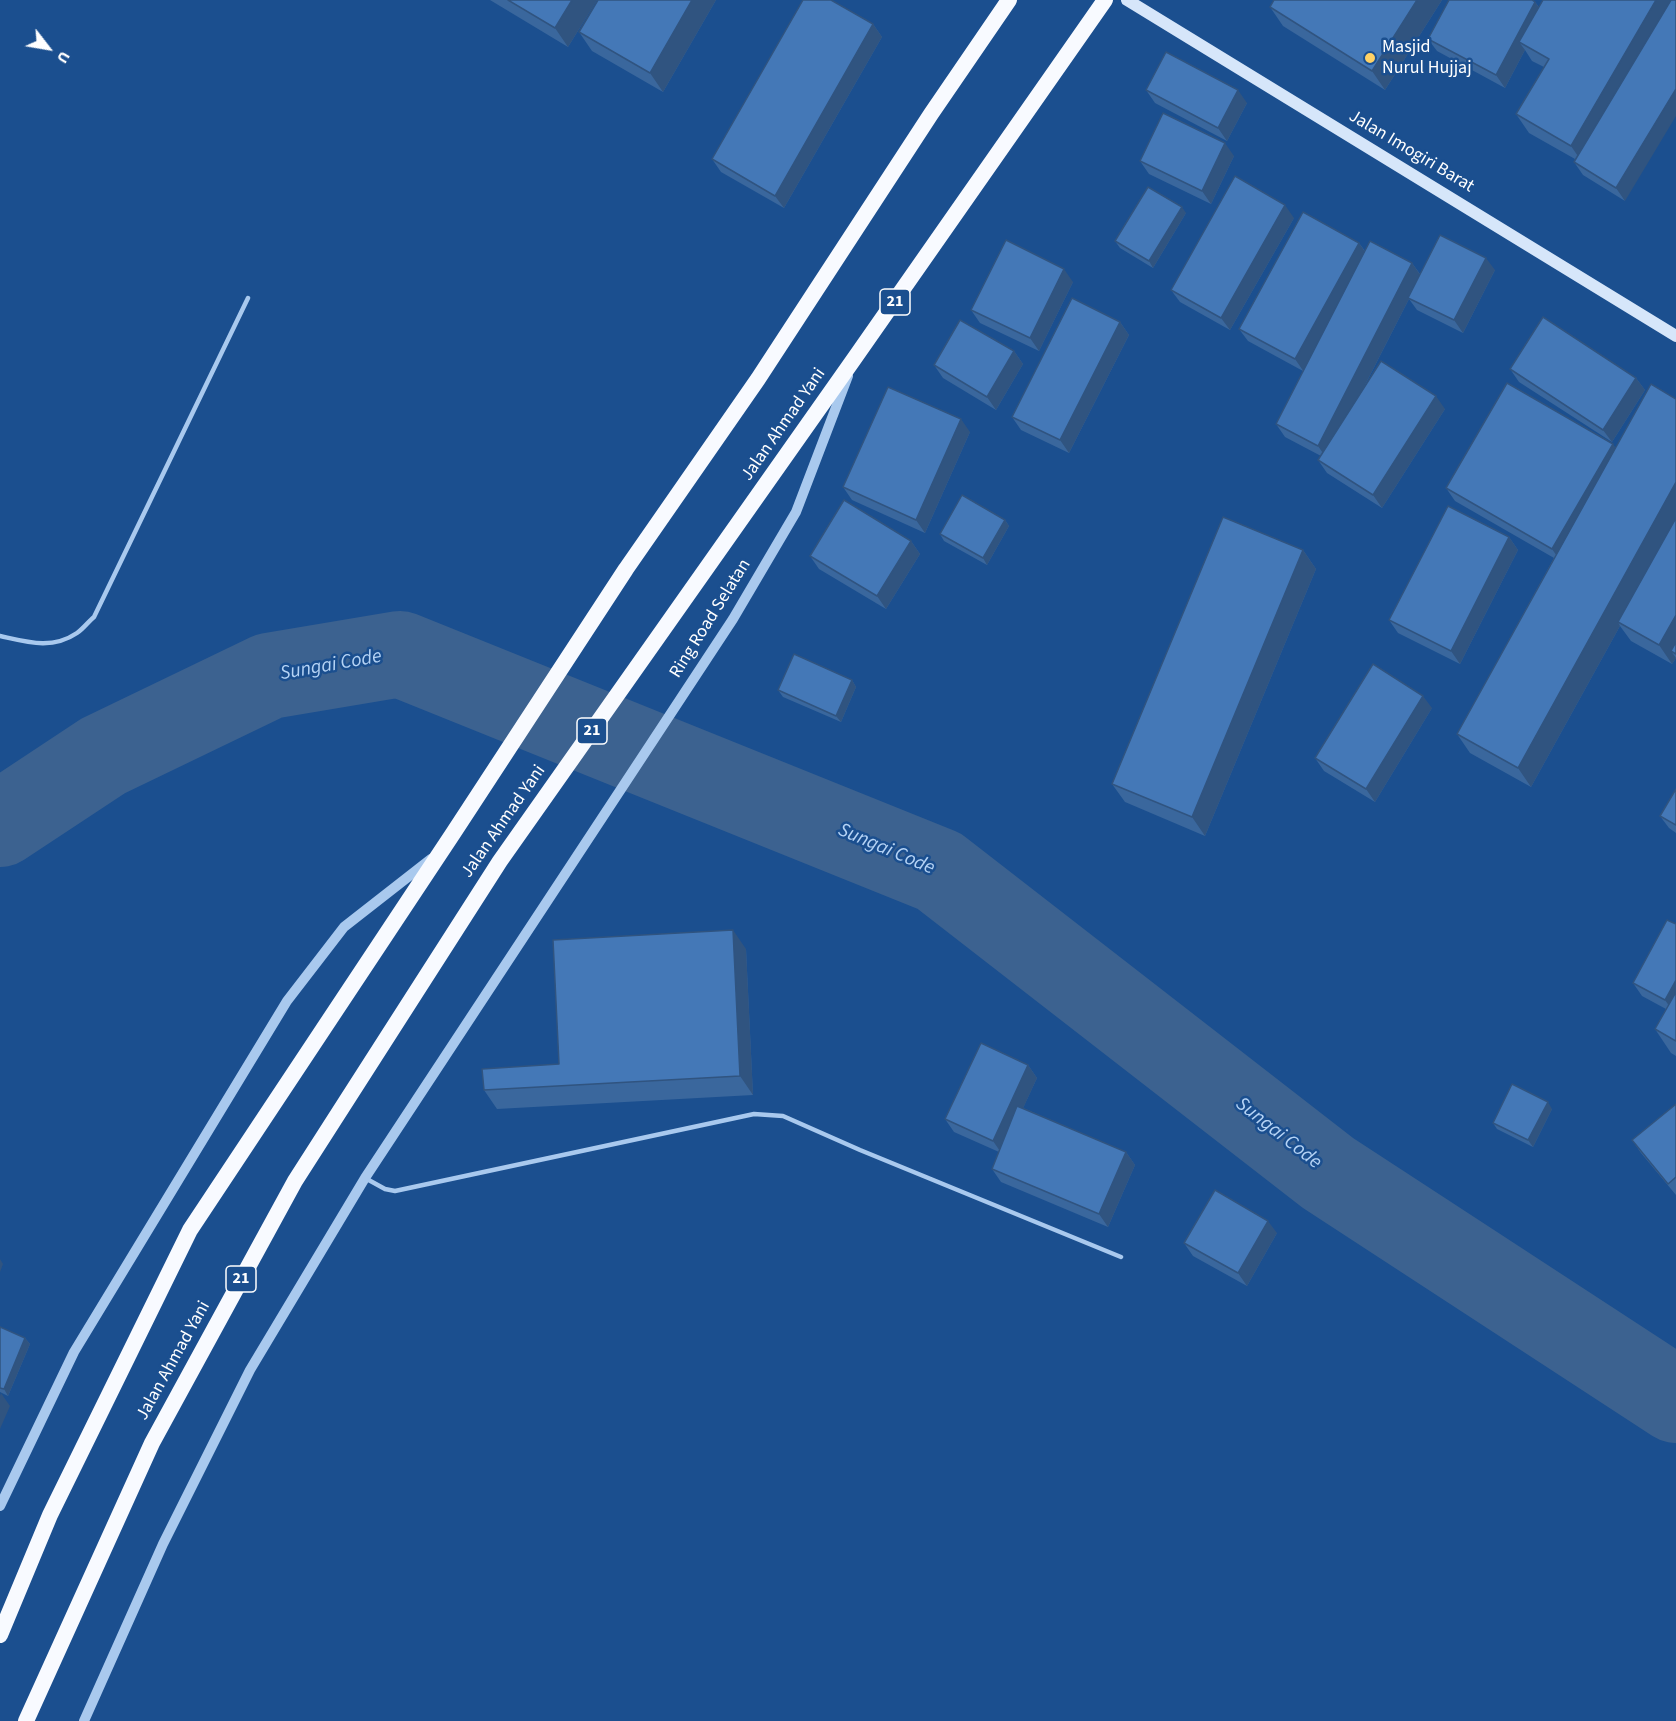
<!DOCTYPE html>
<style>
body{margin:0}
#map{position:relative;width:1676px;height:1721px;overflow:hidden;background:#1b4f8f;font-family:"Source Sans 3",sans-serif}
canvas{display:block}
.north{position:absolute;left:18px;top:18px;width:60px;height:60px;-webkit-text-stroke:4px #1b4f8f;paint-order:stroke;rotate:121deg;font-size:16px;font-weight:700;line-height:24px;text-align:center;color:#fff}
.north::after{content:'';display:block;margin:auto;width:21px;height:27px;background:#fff;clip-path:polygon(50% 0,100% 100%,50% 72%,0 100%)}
</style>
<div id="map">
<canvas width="1676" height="1721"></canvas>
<div class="north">U</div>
</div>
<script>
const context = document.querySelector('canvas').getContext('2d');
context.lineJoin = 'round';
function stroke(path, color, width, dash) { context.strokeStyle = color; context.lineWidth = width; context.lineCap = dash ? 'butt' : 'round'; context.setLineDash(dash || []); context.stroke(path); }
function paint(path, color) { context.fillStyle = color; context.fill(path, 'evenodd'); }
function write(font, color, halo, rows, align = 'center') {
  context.font = font + ' "Source Sans 3",sans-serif'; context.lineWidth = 5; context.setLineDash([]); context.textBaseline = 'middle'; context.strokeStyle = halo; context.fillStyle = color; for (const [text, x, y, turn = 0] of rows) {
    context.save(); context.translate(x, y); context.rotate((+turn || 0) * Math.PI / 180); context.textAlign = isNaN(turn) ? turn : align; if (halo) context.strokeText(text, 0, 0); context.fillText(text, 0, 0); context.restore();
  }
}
stroke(new Path2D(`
 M 0,824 L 103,756 L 269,676 L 400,654 L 939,871 L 1328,1173 L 1676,1400`), '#3c6290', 86);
stroke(new Path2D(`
 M 0,636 C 27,642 52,650 77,633 C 83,629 88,622 94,617 L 248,298
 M 365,1178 L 385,1189 L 395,1191 L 754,1114 L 783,1116 L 860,1150 L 1121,1257`), '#a9c9ee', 4.5);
stroke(new Path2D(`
 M 0,1506 L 74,1352 L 287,1001 L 344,927 L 431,859
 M 84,1721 L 163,1544 L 250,1370 L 365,1178 L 733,619 L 796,512 L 848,376`), '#a9c9ee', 10);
stroke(new Path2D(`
 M 1127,0 L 1676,336`), '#d6e6fa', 12);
stroke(new Path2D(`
 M 0,1635 L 50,1515 L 190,1230 L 454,832 L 626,569 L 758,379 L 931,114 L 1009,0
 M 26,1721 L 152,1443 L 295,1181 L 500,861 L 854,359 L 1105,0`), '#f8faff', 16);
paint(new Path2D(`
 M 490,0 L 597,0 L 568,47 Z
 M 598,0 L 716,0 L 663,92 L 592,51 L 579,32 Z
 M 1274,0 L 1442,0 L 1385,90 L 1283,26 L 1270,7 Z
 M 1535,2 L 1539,7 L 1625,201 L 1583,175 L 1574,162 L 1575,159 L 1529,133 L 1516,114 L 1544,67 L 1532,61 L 1525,50 L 1505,88 L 1437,51 L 1428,39 Z
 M 873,24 L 882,37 L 784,208 L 721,172 L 712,159 Z
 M 1146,90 L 1247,103 L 1227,141 L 1155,103 Z
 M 1234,156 L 1211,204 L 1149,174 L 1140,161 Z
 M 1186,213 L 1153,268 L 1120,248 L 1115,241 Z
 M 1294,218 L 1230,330 L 1180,302 L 1171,290 Z
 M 1359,243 L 1365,251 L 1412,263 L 1420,274 L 1495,270 L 1463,333 L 1417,310 L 1409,299 L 1362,391 L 1445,409 L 1382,508 L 1327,473 L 1318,460 L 1321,456 L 1285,437 L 1276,424 L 1303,371 L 1248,341 L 1239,329 Z
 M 1073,282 L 1039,351 L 980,323 L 971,310 Z
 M 1120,322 L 1129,335 L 1069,453 L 1021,430 L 1012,417 Z
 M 1014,351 L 1023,364 L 996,410 L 943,378 L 934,365 Z
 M 1510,369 L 1636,378 L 1645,390 L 1612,442 L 1519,382 Z
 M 1676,399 L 1676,658 L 1672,664 L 1631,641 L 1620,626 L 1531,787 L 1470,753 L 1457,734 L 1554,558 L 1455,501 L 1446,488 L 1616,447 Z
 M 970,432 L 925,533 L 852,500 L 843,487 Z
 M 1005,520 L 1009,526 L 987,565 L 944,541 L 940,534 Z
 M 1509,537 L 1518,550 L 1460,664 L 1398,633 L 1389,620 Z
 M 911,541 L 920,554 L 886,609 L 819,569 L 810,556 Z
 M 1303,550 L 1316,569 L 1205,836 L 1125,802 L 1112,784 Z
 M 852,680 L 856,687 L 841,722 L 783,697 L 778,690 Z
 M 1432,708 L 1375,802 L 1324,771 L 1315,758 Z
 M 1676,789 L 1676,833 L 1669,828 L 1660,816 Z
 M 1676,924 L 1676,1056 L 1671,1053 L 1655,1029 L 1666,1009 L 1642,996 L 1633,983 Z
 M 746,949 L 753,1095 L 497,1109 L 484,1090 L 559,1064 Z
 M 1028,1065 L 1037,1078 L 1023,1108 L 1126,1152 L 1135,1165 L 1108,1227 L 1001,1182 L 992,1169 L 999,1152 L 954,1132 L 945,1119 Z
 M 1676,1104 L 1676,1195 L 1641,1153 L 1632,1140 Z
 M 1552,1109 L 1533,1147 L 1497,1129 L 1493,1123 Z
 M 1277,1233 L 1247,1286 L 1193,1256 L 1184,1243 Z
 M 0,1327 L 25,1338 L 30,1344 L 8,1396 L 0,1392 Z`), '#3a679d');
paint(new Path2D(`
 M 572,0 L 597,0 L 568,47 L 555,28 Z
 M 692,0 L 716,0 L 663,92 L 650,73 Z
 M 1417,0 L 1442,0 L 1385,90 L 1372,71 Z
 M 1656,0 L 1676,0 L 1584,165 L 1571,146 Z
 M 1535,2 L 1544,14 L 1519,42 L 1525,50 L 1505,88 L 1496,75 Z
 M 873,24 L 882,37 L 784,208 L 775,196 Z
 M 1676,89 L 1676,116 L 1625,201 L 1616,188 Z
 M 1238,90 L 1247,103 L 1227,141 L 1218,128 Z
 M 1225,143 L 1234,156 L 1211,204 L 1202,191 Z
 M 1285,205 L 1294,218 L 1230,330 L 1221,318 Z
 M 1182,207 L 1186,213 L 1153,268 L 1149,261 Z
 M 1359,243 L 1368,256 L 1304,372 L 1295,359 Z
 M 1486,258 L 1495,270 L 1463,333 L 1454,320 Z
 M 1412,263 L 1421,276 L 1408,298 L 1409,299 L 1327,459 L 1318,446 Z
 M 1064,269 L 1073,282 L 1039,351 L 1030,338 Z
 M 1120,322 L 1129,335 L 1069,453 L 1060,440 Z
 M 1014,351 L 1023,364 L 996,410 L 987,397 Z
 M 1636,378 L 1645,390 L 1612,442 L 1603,430 Z
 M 1436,396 L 1445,409 L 1382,508 L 1373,495 Z
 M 961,419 L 970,432 L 925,533 L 916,520 Z
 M 1613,444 L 1622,457 L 1561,562 L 1552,549 Z
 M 1676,482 L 1676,525 L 1618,622 L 1620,626 L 1531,787 L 1518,768 Z
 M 1005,520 L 1009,526 L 987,565 L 983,558 Z
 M 1509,537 L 1518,550 L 1460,664 L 1451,651 Z
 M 911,541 L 920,554 L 886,609 L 877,596 Z
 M 1303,550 L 1316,569 L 1205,836 L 1192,817 Z
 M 1676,615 L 1676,654 L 1671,651 L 1676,658 L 1672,664 L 1659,645 Z
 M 852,680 L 856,687 L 841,722 L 836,716 Z
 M 1423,696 L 1432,708 L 1375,802 L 1366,789 Z
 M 733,930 L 746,949 L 753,1095 L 740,1076 Z
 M 1676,980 L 1676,1010 L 1674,1013 L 1665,1000 Z
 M 1028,1065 L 1037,1078 L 1002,1154 L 993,1141 Z
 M 1548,1102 L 1552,1109 L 1533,1147 L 1528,1140 Z
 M 1126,1152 L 1135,1165 L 1108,1227 L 1099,1214 Z
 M 1268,1221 L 1277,1233 L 1247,1286 L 1238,1273 Z
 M 0,1259 L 3,1264 L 0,1272 Z
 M 25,1338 L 30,1344 L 8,1396 L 4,1389 Z
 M 1,1393 L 10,1406 L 0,1429 L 0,1396 Z`), '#305480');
const building = new Path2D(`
 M 508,0 L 572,0 L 555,28 Z
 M 598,0 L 692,0 L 650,73 L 579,32 Z
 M 803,0 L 831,0 L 873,24 L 775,196 L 712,159 Z
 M 1274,0 L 1417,0 L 1372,71 L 1270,7 Z
 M 1449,0 L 1532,0 L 1535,2 L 1496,75 L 1428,39 Z
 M 1543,0 L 1656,0 L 1571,146 L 1516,114 L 1549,59 L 1519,42 Z
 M 1671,0 L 1676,0 L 1676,89 L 1616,188 L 1574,162 Z
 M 1166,52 L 1238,90 L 1218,128 L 1146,90 Z
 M 1163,113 L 1225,143 L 1202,191 L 1140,161 Z
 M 1235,176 L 1285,205 L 1221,318 L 1171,290 Z
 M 1148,187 L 1182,207 L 1149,261 L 1115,241 Z
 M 1303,212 L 1359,243 L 1295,359 L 1239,329 Z
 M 1440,235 L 1486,258 L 1454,320 L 1408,298 Z
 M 1006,240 L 1064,269 L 1030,338 L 971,310 Z
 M 1370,241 L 1412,263 L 1318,446 L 1276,424 Z
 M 1072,298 L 1120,322 L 1060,440 L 1012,417 Z
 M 1543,317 L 1636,378 L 1603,430 L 1510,369 Z
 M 960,320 L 1014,351 L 987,397 L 934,365 Z
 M 1381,361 L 1436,396 L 1373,495 L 1318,460 Z
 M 1507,383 L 1613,444 L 1552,549 L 1446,488 Z
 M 1651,384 L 1676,399 L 1676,482 L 1518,768 L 1457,734 Z
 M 888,387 L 961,419 L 916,520 L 843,487 Z
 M 962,495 L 1005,520 L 983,558 L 940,534 Z
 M 844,500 L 911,541 L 877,596 L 810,556 Z
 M 1448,506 L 1509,537 L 1451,651 L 1389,620 Z
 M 1223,517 L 1303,550 L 1192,817 L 1112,784 Z
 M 1676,518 L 1676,615 L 1659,645 L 1618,622 Z
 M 1676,642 L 1676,654 L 1671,651 Z
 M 794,654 L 852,680 L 836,716 L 778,690 Z
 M 1373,664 L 1423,696 L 1366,789 L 1315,758 Z
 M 1676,789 L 1676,825 L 1660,816 Z
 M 1667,920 L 1676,924 L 1676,980 L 1665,1000 L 1633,983 Z
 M 733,930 L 740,1076 L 484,1090 L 482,1069 L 559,1064 L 553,940 Z
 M 1676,992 L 1676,1041 L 1655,1029 Z
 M 981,1043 L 1028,1065 L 993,1141 L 945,1119 Z
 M 1512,1084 L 1548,1102 L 1528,1140 L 1493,1123 Z
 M 1676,1104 L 1676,1177 L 1668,1184 L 1632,1140 Z
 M 1017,1106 L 1126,1152 L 1099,1214 L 992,1169 Z
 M 1215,1190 L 1268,1221 L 1238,1273 L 1184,1243 Z
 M 0,1327 L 25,1338 L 4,1389 L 0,1388 Z`);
paint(building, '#4478b7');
stroke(building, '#305480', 1.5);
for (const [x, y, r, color] of [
 [1370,58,6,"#ffd166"]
]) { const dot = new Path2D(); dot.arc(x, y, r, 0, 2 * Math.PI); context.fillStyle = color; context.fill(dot); stroke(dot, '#1b4f8f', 2); }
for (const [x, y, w] of [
 [895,302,30],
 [592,731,30],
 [241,1279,30]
]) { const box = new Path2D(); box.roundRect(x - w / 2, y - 13, w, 26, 4.5); context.fillStyle = '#1b4f8f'; context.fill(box); stroke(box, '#fff', 1.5); }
write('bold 16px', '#fff', null, [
 ["21",895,302],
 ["21",592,731],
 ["21",241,1279]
]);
write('18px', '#fff', '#1b4f8f', [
 ["Masjid",1382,48],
 ["Nurul Hujjaj",1382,69]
], 'left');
write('18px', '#fff', '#1b4f8f', [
 ["Jalan Imogiri Barat",1411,152,31],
 ["Jalan Ahmad Yani",784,425,-55],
 ["Ring Road Selatan",711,619,-58],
 ["Jalan Ahmad Yani",504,822,-55],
 ["Jalan Ahmad Yani",174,1361,-61]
]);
write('italic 20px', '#b5d3f5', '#1b4f8f', [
 ["Sungai Code",331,666,-10],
 ["Sungai Code",886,850,23],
 ["Sungai Code",1278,1134,38]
]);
</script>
